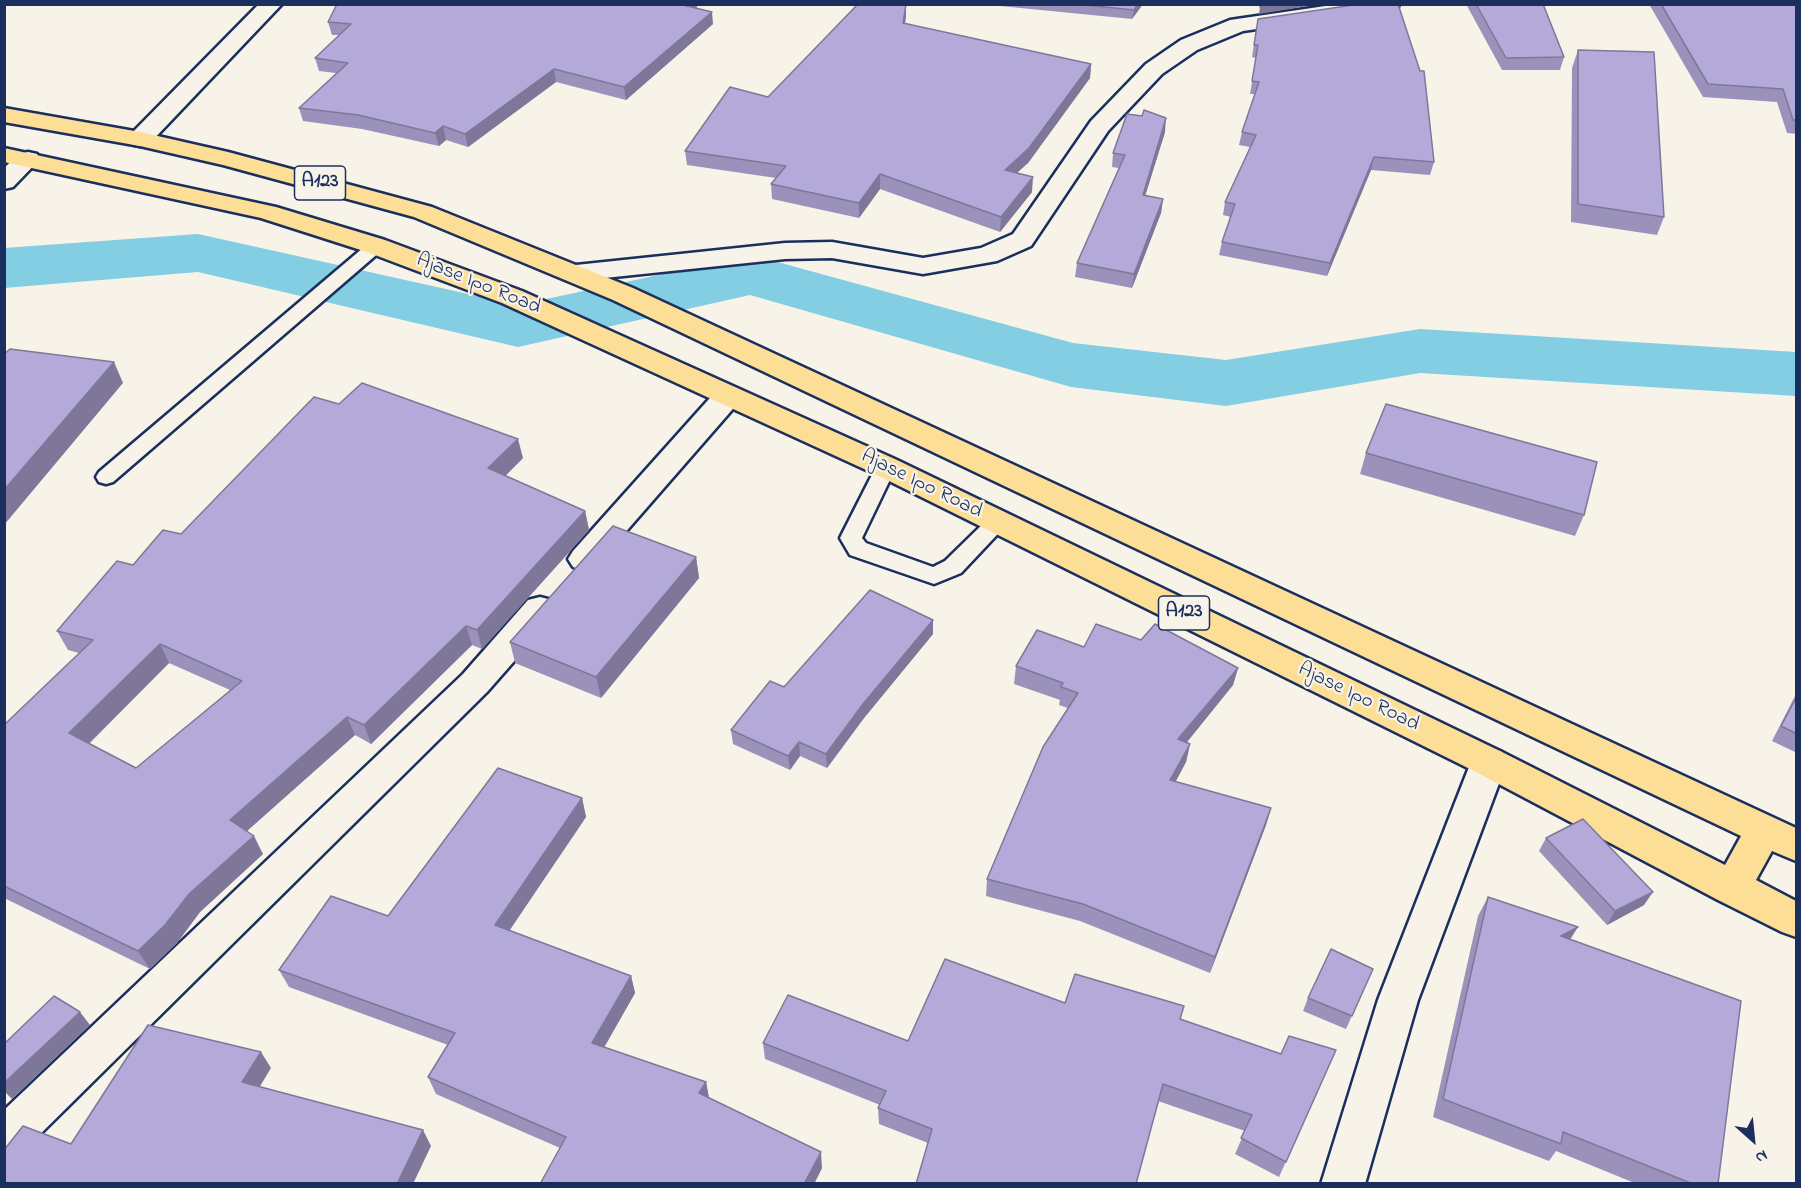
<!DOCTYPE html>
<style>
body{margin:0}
#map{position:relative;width:1801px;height:1188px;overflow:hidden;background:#f7f3e8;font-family:"Indie Flower",sans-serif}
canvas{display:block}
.frame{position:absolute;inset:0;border:6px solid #1b2f5e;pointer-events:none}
.north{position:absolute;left:1723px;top:1110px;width:60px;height:60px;-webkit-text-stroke:4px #f7f3e8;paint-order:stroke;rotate:153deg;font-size:16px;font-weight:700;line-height:24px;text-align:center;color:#1b2f5e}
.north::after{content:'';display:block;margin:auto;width:21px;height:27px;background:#1b2f5e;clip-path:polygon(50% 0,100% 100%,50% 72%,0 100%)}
</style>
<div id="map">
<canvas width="1801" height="1188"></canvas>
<div class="frame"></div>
<div class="north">N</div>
</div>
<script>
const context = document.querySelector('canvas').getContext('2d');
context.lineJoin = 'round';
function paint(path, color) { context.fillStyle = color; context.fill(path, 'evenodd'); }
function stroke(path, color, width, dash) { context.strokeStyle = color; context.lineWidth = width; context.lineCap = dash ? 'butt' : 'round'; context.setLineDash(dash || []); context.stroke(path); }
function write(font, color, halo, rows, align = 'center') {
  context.font = font + ' "Indie Flower",sans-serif'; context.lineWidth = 4.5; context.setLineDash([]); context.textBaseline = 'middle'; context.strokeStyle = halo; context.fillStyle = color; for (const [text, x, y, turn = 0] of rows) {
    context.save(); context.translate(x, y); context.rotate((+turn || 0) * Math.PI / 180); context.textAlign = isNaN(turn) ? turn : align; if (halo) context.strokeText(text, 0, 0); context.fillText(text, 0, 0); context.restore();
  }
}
paint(new Path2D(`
 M 198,234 L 518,305 L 752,255 L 1073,343 L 1226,360 L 1420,329 L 1796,352 L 1796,396 L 1420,373 L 1226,406 L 1071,387 L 750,295 L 518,347 L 198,272 L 4,288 L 4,248 Z`), '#83cee3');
const lane = new Path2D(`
 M 376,241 L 382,242 L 385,246 L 382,250 L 113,482 L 106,484 L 99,482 L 96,477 L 99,472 L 370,242 Z
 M 886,460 L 893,462 L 896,467 L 862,538 L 866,543 L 933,567 L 945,561 L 990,517 L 998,514 L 1006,517 L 1009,522 L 961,573 L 934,584 L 850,555 L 840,538 L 876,467 L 879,462 Z`);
const street = new Path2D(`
 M 259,4 L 282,4 L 149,144 L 140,146 L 131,144 L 128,139 L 131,134 Z
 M 1339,4 L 1399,4 L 1397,9 L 1389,10 L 1243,31 L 1197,50 L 1162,74 L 1108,131 L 1031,246 L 997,261 L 923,274 L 832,258 L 785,259 L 576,281 L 567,279 L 563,273 L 567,267 L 576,265 L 785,243 L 832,242 L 923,258 L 981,248 L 1013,234 L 1091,121 L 1146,64 L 1181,40 L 1230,20 Z
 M 28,152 L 37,154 L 40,159 L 13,187 L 4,189 L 4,168 L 19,154 Z
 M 728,387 L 738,389 L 743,396 L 738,403 L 595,567 L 584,571 L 573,567 L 568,559 L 573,551 L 718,389 Z
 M 540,597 L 552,600 L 557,609 L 552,618 L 487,692 L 19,1155 L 4,1161 L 4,1110 L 463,674 L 528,600 Z
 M 1489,747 L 1502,752 L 1507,762 L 1418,1000 L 1365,1184 L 1321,1184 L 1378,1000 L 1471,762 L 1476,752 Z`);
const highway = new Path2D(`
 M 4,108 L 140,132 L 228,152 L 432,207 L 633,288 L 1796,828 L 1796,861 L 1772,851 L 1756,880 L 1796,901 L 1796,937 L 1782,932 L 1718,900 L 1476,772 L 875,474 L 502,303 L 367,252 L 261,218 L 4,162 L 4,148 L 276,207 L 385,240 L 522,291 L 897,460 L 1502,752 L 1725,865 L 1741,836 L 613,300 L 414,217 L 223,165 L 140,146 L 4,122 Z`);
stroke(lane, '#1b2f5e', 5);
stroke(street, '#1b2f5e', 5);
stroke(highway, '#1b2f5e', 5);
paint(lane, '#f7f3e8');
paint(street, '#f7f3e8');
paint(highway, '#fdde96');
paint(new Path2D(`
 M 337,4 L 697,4 L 697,7 L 696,8 L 713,24 L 626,100 L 556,82 L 468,147 L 446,140 L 439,146 L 362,129 L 303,121 L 299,108 L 336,73 L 319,71 L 315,58 L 339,35 L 332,35 L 328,22 Z
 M 906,4 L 905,24 L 1091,64 L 1090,78 L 1028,163 L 1017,173 L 1032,192 L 1000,232 L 880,189 L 859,218 L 772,199 L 771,184 L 776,178 L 687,165 L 685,151 L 768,97 Z
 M 980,4 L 1143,4 L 1132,19 Z
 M 1466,4 L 1543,4 L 1564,57 L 1560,70 L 1502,70 Z
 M 1649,4 L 1797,4 L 1797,134 L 1787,133 L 1777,102 L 1703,97 Z
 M 1258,19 L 1434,162 L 1430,175 L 1371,170 L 1327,276 L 1219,255 L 1222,242 L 1231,217 L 1223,215 L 1225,202 L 1250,147 L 1239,145 L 1242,132 L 1255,94 L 1250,94 L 1256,58 L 1252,57 Z
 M 1578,50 L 1664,217 L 1657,235 L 1571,222 L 1572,68 Z
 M 1165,132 L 1145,196 L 1163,199 L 1161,213 L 1132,288 L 1075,277 L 1077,263 L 1119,168 L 1112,167 L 1113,153 Z
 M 1366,453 L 1584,515 L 1575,536 L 1360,474 Z
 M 523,458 L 505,476 L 585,511 L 589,530 L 482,649 L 472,645 L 371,744 L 355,735 L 247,831 L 263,854 L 200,912 L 177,943 L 150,969 L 4,898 L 4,725 L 79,653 L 68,650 L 57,631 L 133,565 L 181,534 ZM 169,663 L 230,690 L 136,768 L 89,744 Z
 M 696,557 L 699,578 L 601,698 L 515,663 L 510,642 Z
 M 933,620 L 933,634 L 864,718 L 827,768 L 800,756 L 790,770 L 733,744 L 731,730 L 784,687 Z
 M 1141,640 L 1238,668 L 1233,685 L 1186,743 L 1190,744 L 1186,762 L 1175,782 L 1271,808 L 1266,825 L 1210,973 L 1080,921 L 986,896 L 987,879 L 1068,708 L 1059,705 L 1060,700 L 1014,684 L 1016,666 L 1084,647 Z
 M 1797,692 L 1797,753 L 1772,741 Z
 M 582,798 L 586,817 L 509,931 L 631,976 L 635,993 L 604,1047 L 706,1082 L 709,1098 L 822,1168 L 814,1184 L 540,1184 L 560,1148 L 436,1094 L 428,1077 L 448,1045 L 289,987 L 279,970 L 388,916 Z
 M 1546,838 L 1644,905 L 1607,925 L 1539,851 Z
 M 1488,897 L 1570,939 L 1718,1184 L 1637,1184 L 1556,1151 L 1549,1161 L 1433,1117 L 1478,916 Z
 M 1373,969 L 1346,1029 L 1303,1011 L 1308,998 Z
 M 1065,1003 L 1180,1019 L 1281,1054 L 1336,1050 L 1279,1177 L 1235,1154 L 1245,1131 L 1158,1101 L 928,1143 L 879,1124 L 878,1108 L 880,1105 L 765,1059 L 763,1043 L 908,1041 Z`), '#9b92bb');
paint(new Path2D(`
 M 684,4 L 697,4 L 697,7 L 685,18 L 683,5 Z
 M 906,4 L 906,17 L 903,37 L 903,23 Z
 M 1138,4 L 1143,4 L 1132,19 L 1134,10 Z
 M 1275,4 L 1320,4 L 1259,14 L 1260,7 Z
 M 712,12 L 713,24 L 626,100 L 624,87 Z
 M 1091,64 L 1090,78 L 1028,163 L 1004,184 L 1005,170 Z
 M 554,69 L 556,82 L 468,147 L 465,134 Z
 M 1166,118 L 1165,132 L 1141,209 L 1143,195 Z
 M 443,126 L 446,140 L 439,146 L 435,133 Z
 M 1374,157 L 1371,170 L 1327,276 L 1330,263 Z
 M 880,174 L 880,189 L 859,218 L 859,203 Z
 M 1033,177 L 1032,192 L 1000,232 L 1001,217 Z
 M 1163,199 L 1161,213 L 1132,288 L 1134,274 Z
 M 114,362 L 123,383 L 4,525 L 4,490 Z
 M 518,439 L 523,458 L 493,488 L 488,468 Z
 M 585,511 L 589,530 L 482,649 L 477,630 Z
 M 696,557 L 699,578 L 601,698 L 596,677 Z
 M 933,620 L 933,634 L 864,718 L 827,768 L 826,754 L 863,704 Z
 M 466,626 L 472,645 L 371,744 L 364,725 Z
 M 160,644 L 169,663 L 80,752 L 69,733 Z
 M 1238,668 L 1233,685 L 1175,757 L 1178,739 Z
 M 347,717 L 355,735 L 239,838 L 230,820 Z
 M 799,742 L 800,756 L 790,770 L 788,756 Z
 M 1190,744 L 1186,762 L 1167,798 L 1170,780 Z
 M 582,798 L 586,817 L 501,943 L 495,925 Z
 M 1271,808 L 1266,825 L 1210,973 L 1215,957 Z
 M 254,836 L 263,854 L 200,912 L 177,943 L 150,969 L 138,951 L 189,894 Z
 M 1653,892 L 1644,905 L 1607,925 L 1615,911 Z
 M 1578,927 L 1566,946 L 1561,936 Z
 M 631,976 L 635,993 L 597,1060 L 592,1043 Z
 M 80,1012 L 90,1025 L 12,1099 L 4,1091 L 4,1083 Z
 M 261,1052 L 271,1068 L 253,1098 L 242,1082 Z
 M 706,1082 L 709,1098 L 699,1093 Z
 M 423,1130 L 431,1146 L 413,1184 L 397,1184 Z
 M 821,1152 L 822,1168 L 814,1184 L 804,1184 Z`), '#7e7799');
const building = new Path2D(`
 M 337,4 L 684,4 L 683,5 L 712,12 L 624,87 L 554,69 L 465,134 L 443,126 L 435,133 L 358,115 L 299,108 L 348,63 L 315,58 L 351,24 L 328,22 Z
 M 858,4 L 906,4 L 903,23 L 1091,64 L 1029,148 L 1005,170 L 1033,177 L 1001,217 L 880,174 L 859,203 L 771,184 L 786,166 L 685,151 L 730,87 L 768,97 Z
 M 1075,4 L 1138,4 L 1134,10 Z
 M 1260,4 L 1275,4 L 1260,7 Z
 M 1360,4 L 1398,4 L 1420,71 L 1424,71 L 1434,162 L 1374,157 L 1330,263 L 1222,242 L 1235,204 L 1225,202 L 1256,135 L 1242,132 L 1259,82 L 1252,81 L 1258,45 L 1254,45 L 1258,19 Z
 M 1476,4 L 1543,4 L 1564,57 L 1506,58 Z
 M 1661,4 L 1797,4 L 1797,120 L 1793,120 L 1783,89 L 1708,84 Z
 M 1578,50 L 1654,52 L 1664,217 L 1578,204 Z
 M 1144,110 L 1166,118 L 1143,195 L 1163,199 L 1134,274 L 1077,263 L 1125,155 L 1113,153 L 1127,114 L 1142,116 Z
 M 10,349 L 114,362 L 4,490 L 4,354 Z
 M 362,383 L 518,439 L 488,468 L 585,511 L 477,630 L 466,626 L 364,725 L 347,717 L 230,820 L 254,836 L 189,894 L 165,925 L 138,951 L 4,886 L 4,725 L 93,640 L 57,631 L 117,561 L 133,565 L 163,530 L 181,534 L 314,397 L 339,404 ZM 160,644 L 242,681 L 136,768 L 69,733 Z
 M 1386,404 L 1597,462 L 1584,515 L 1366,453 Z
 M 613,526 L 696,557 L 596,677 L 510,642 Z
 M 870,590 L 933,620 L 863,704 L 826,754 L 799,742 L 788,756 L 731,730 L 770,681 L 784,687 Z
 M 1096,624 L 1141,640 L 1155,624 L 1238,668 L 1178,739 L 1190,744 L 1170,780 L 1271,808 L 1215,957 L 1083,904 L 987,879 L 1043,747 L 1078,693 L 1061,687 L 1063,683 L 1016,666 L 1037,630 L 1084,647 Z
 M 1797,696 L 1797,734 L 1781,726 Z
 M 498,768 L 582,798 L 495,925 L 631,976 L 592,1043 L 706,1082 L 699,1093 L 821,1152 L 804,1184 L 540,1184 L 566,1137 L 428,1077 L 455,1033 L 279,970 L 331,896 L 388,916 Z
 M 1583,819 L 1653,892 L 1615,911 L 1546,838 Z
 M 1488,897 L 1578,927 L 1561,936 L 1741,1001 L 1718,1184 L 1693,1184 L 1563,1132 L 1561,1144 L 1443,1099 Z
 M 1331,949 L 1373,969 L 1352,1016 L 1308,998 Z
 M 945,959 L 1065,1003 L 1075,974 L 1184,1006 L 1180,1019 L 1281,1054 L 1289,1036 L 1336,1050 L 1286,1162 L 1241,1138 L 1252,1115 L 1163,1084 L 1136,1184 L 916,1184 L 932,1129 L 878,1108 L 886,1091 L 763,1043 L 788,995 L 908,1041 Z
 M 54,996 L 80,1012 L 4,1083 L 4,1044 Z
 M 148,1025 L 261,1052 L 242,1082 L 423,1130 L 397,1184 L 4,1184 L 4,1150 L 23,1126 L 71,1144 Z`);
paint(building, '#b4aada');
stroke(building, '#7e7799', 1.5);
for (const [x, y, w] of [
 [320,183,51],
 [1184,613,51]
]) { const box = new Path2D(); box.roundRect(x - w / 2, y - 17, w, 34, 4.5); context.fillStyle = '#f7f3e8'; context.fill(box); stroke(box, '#1b2f5e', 1.5); }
write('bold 20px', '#1b2f5e', null, [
 ["A123",320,183],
 ["A123",1184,613]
]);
write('21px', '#1b2f5e', '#f7f3e8', [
 ["Ajase Ipo Road",478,285,22],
 ["Ajase Ipo Road",921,485,26],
 ["Ajase Ipo Road",1358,698,26]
]);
</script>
